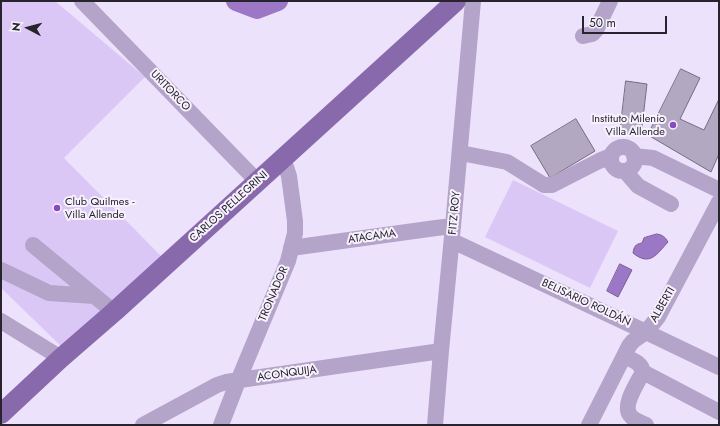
<!DOCTYPE html>
<meta charset="utf-8">
<style>
body{margin:0}
#map{position:relative;width:720px;height:426px;overflow:hidden;background:#ede2fc;font-family:Jost,sans-serif}
canvas{display:block}
.frame{position:absolute;inset:0;border:2px solid #28242e;pointer-events:none}
.north{position:absolute;left:8px;top:8px;width:40px;height:40px;-webkit-text-stroke:3px #f7f2fd;paint-order:stroke;rotate:276deg;font-size:11px;font-weight:700;line-height:16px;text-align:center;color:#28242e}
.north::after{content:'';display:block;margin:auto;width:14px;height:18px;background:#28242e;clip-path:polygon(50% 0,100% 100%,50% 72%,0 100%)}
.scale{position:absolute;left:582px;top:16px;width:85px;height:18px;box-sizing:border-box;border:2px solid #28242e;border-top:0;padding-left:5px;font-size:12px;line-height:14px;white-space:nowrap;color:#28242e;-webkit-text-stroke:3px #f7f2fd;paint-order:stroke}
</style>
<div id="map">
<canvas width="720" height="426"></canvas>
<div class="frame"></div>
<div class="north">N</div>
<div class="scale">50 m</div>
</div>
<script>
const context = document.querySelector('canvas').getContext('2d');
context.lineJoin = 'round';
function paint(path, color) { context.fillStyle = color; context.fill(path, 'evenodd'); }
function stroke(path, color, width, dash) { context.strokeStyle = color; context.lineWidth = width; context.lineCap = dash ? 'butt' : 'round'; context.setLineDash(dash || []); context.stroke(path); }
function write(font, color, halo, rows, align = 'center') {
  context.font = font + ' Jost,sans-serif'; context.lineWidth = 4; context.setLineDash([]); context.textBaseline = 'middle'; context.strokeStyle = halo; context.fillStyle = color; for (const [text, x, y, turn = 0] of rows) {
    context.save(); context.translate(x, y); context.rotate((+turn || 0) * Math.PI / 180); context.textAlign = isNaN(turn) ? turn : align; if (halo) context.strokeText(text, 0, 0); context.fillText(text, 0, 0); context.restore();
  }
}
paint(new Path2D(`
 M 1,1 L 55,1 L 145,77 L 64,158 L 163,258 L 63,348 L 1,288 Z
 M 513,180 L 618,231 L 590,288 L 485,237 Z`), '#dbc7f6');
const water = new Path2D(`
 M 657,234 C 663,235 665,237 668,242 C 657,254 650,267 633,253 C 634,247 635,244 642,243 L 644,238 Z
 M 620,264 L 632,270 L 618,297 L 607,291 Z`);
paint(water, '#9b77c6');
stroke(water, '#785e98', 1);
stroke(new Path2D(`
 M 236,1 L 257,9 L 278,1`), '#9b77c6', 20);
const building = new Path2D(`
 M 681,69 L 700,78 L 680,119 L 704,130 L 719,99 L 719,154 L 711,172 L 648,135 Z
 M 626,81 L 647,84 L 641,135 L 620,133 Z
 M 576,119 L 595,151 L 550,178 L 531,146 Z`);
paint(building, '#b2a8c1');
stroke(building, '#756c82', 1);
stroke(new Path2D(`
 M 82,1 L 257,181
 M 583,36 L 592,34 L 596,30 L 610,1
 M611 159a12 12 0 1 1 24 0a12 12 0 1 1-24 0Z
 M 460,153 L 471,155 L 507,162 L 544,185 L 552,185 L 599,161 L 611,156
 M 634,156 L 653,158 L 719,190
 M 625,171 L 638,186 L 671,204
 M 452,241 L 461,245 L 646,332 L 719,367
 M 33,245 L 114,312
 M 291,248 L 436,228 L 453,226
 M 1,270 L 49,293 L 94,296
 M 1,321 L 61,358
 M 624,356 C 632,360 641,362 643,372 C 638,382 622,405 630,415 C 633,420 640,422 646,425
 M 643,372 L 719,412
 M 143,425 L 217,385 L 226,382 L 441,351
 M 221,425 L 238,381 L 288,261 L 295,233 L 295,221 L 289,176 L 283,158
 M 435,425 L 441,351 L 453,226 L 473,1
 M 589,425 L 624,356 L 629,346 L 633,341 L 646,332 L 658,317 L 719,202`), '#b4a4c9', 16);
stroke(new Path2D(`
 M 1,414 L 61,358 L 114,312 L 456,1`), '#886aac', 20);
for (const [x, y, r, color] of [
 [673,125,4,"#874bc1"],
 [57,208,4,"#874bc1"]
]) { const dot = new Path2D(); dot.arc(x, y, r, 0, 2 * Math.PI); context.fillStyle = color; context.fill(dot); stroke(dot, '#f7f2fd', 1.5); }
write('11px', '#28242e', '#f7f2fd', [
 ["URITORCO",170,91,46],
 ["CARLOS PELLEGRINI",229,207,-42],
 ["FITZ ROY",455,213,-85],
 ["ATACAMA",372,237,-8],
 ["TRONADOR",274,294,-67],
 ["BELISARIO ROLDÁN",586,303,25],
 ["ALBERTI",663,305,-60],
 ["ACONQUIJA",287,374,-8]
]);
write('11px', '#28242e', '#f7f2fd', [
 ["Instituto Milenio",665,119],
 ["Villa Allende",665,132],
 ["Club Quilmes -",65,202,"left"],
 ["Villa Allende",65,215,"left"]
], 'right');
</script>
